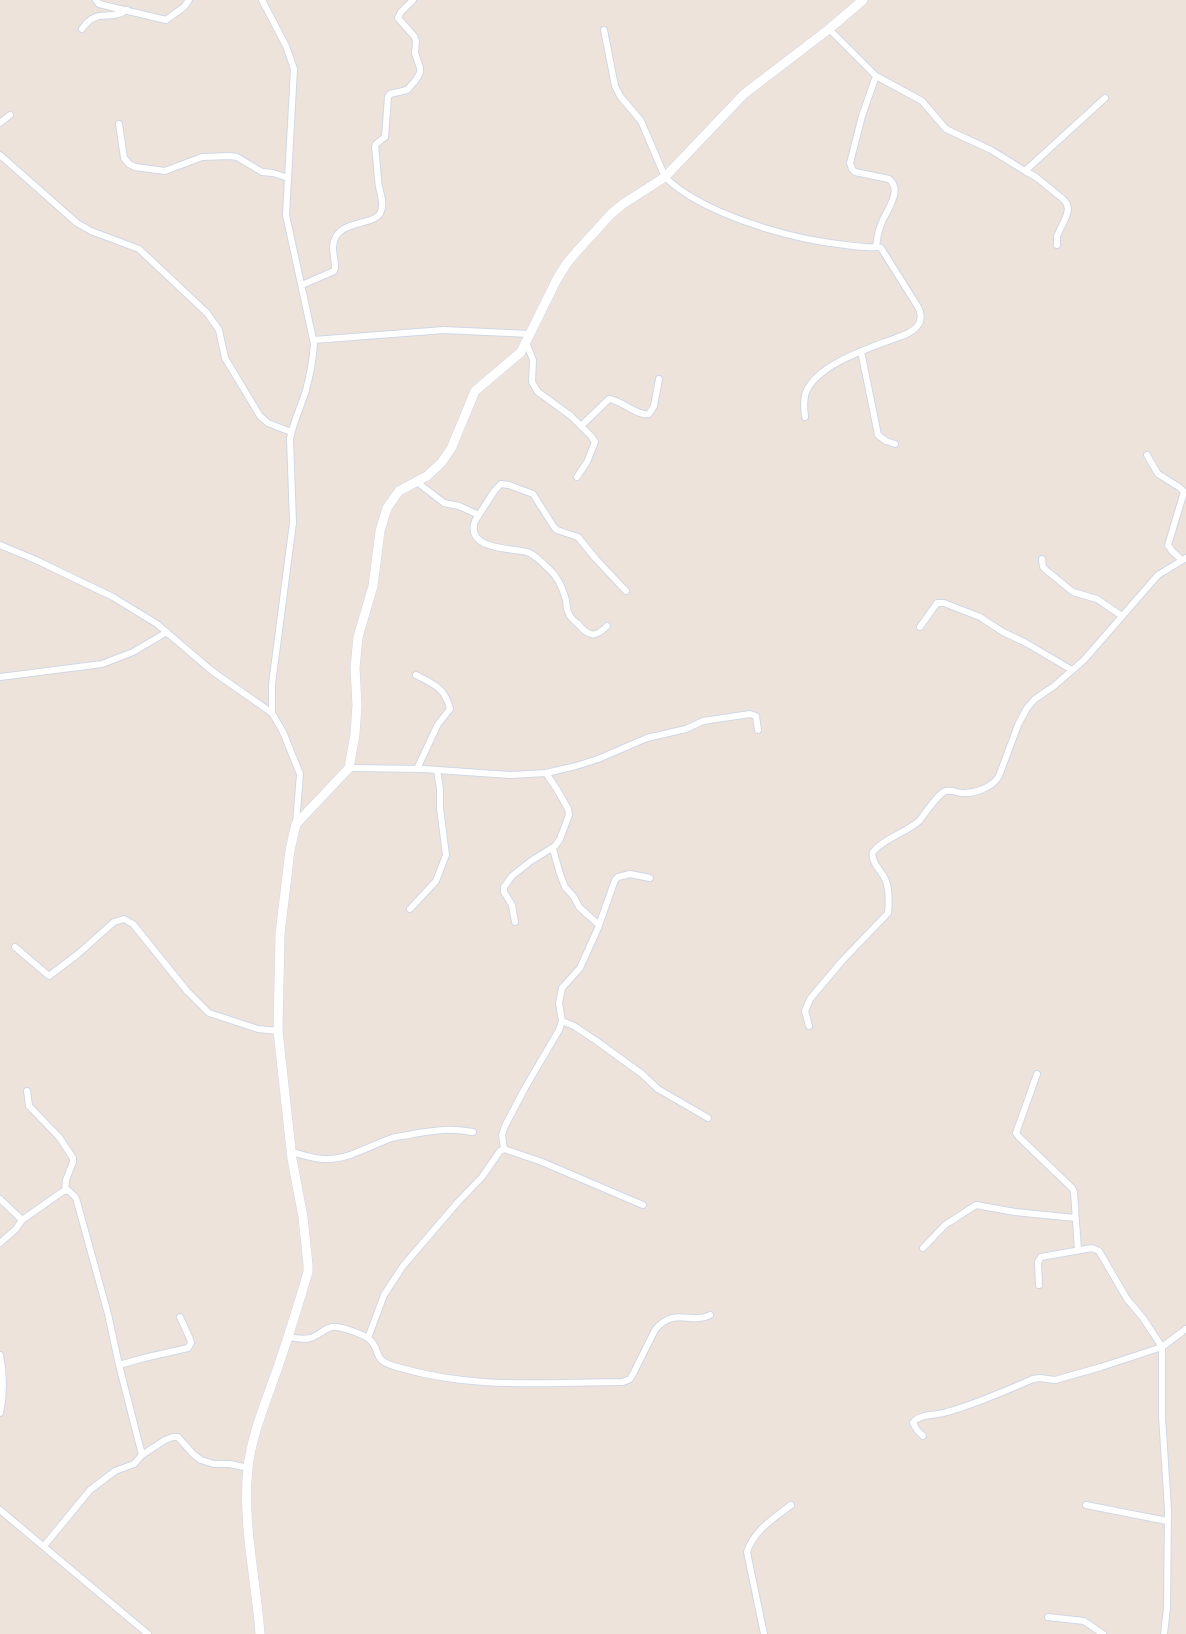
<!DOCTYPE html>
<style>
body{margin:0}
canvas{display:block;background:#eee3db}
</style>
<canvas width="1186" height="1634"></canvas>
<script>
const context = document.querySelector('canvas').getContext('2d');
context.lineJoin = 'round';
function stroke(path, color, width, dash) { context.strokeStyle = color; context.lineWidth = width; context.lineCap = dash ? 'butt' : 'round'; context.setLineDash(dash || []); context.stroke(path); }
const street = new Path2D(`
 M 96,0 L 99,4 L 166,20 L 184,7 L 189,0
 M 262,0 L 286,46 L 294,69 L 286,215 L 314,344 C 313,359 310,375 306,390 C 301,407 293,422 290,439 L 293,523 L 272,684 L 272,713
 M 82,29 C 96,7 109,22 127,10
 M 829,29 L 876,76 L 922,101 L 946,129 L 991,150 L 1025,171 L 1036,177 L 1063,199 L 1067,204 L 1068,210 L 1066,217 L 1057,236 L 1057,245
 M 604,30 L 615,86 L 620,96 L 641,121 L 665,177 C 700,212 781,236 830,243 C 842,244 854,247 866,247 C 872,248 877,246 881,248 L 918,307 C 921,312 922,320 918,325 C 912,334 898,337 888,341 C 863,350 817,366 806,392 C 803,400 804,409 805,417
 M 0,123 L 10,115
 M 119,124 L 124,158 L 129,164 L 135,167 L 165,171 L 202,157 L 230,156 L 237,157 L 262,172 L 273,173 L 288,178
 M 0,155 L 77,223 L 91,231 L 139,249 L 207,313 L 219,330 L 225,358 L 260,416 L 268,423 L 291,432
 M 1025,171 L 1105,98
 M 876,247 C 877,239 878,230 882,222 C 887,210 903,190 889,179 L 855,172 L 852,169 L 850,163 L 862,116 L 876,76
 M 302,285 L 334,271 L 335,268 C 335,261 333,254 333,247 C 335,217 376,228 381,211 C 384,203 381,195 379,187 C 377,174 377,161 375,147 L 376,144 L 385,137 L 388,97 L 390,94 L 407,90 L 415,81 L 420,73 L 420,68 L 415,53 L 416,41 L 414,36 L 398,18 L 401,12 L 413,0
 M 314,340 L 444,330 L 530,334
 M 526,342 L 533,360 L 532,382 L 538,392 L 571,416 L 591,436 L 595,442 L 587,462 L 577,477
 M 861,351 L 878,435 L 886,441 L 895,444
 M 581,426 L 609,399 C 621,400 639,417 649,414 L 654,406 L 659,379
 M 1147,455 L 1158,474 L 1179,487 L 1184,492 L 1168,545 L 1172,551 L 1182,560
 M 417,482 L 444,503 L 459,506 L 479,515
 M 0,545 L 36,560 L 113,597 L 157,624 L 212,671 L 272,713 L 283,732 L 300,774 L 296,823
 M 1042,559 L 1043,567 L 1046,570 L 1073,592 L 1097,599 L 1122,616
 M 607,626 C 595,638 589,637 578,624 C 574,621 570,617 568,612 C 566,608 567,605 566,600 C 563,589 558,577 549,569 C 542,563 535,554 527,552 C 511,548 465,550 475,521 L 495,490 L 501,484 L 509,485 L 533,494 L 554,527 L 557,530 L 578,537 L 596,559 L 626,591
 M 920,627 L 937,603 L 944,603 L 980,617 L 1003,632 L 1026,643 L 1072,670
 M 416,675 C 435,685 445,688 450,709 L 438,724 L 417,769
 M 0,677 L 102,664 L 133,652 L 167,632
 M 349,768 L 423,769 L 510,775 L 546,773 L 576,766 L 598,759 L 647,738 L 686,729 L 703,721 L 750,714 L 756,716 L 758,730
 M 553,849 L 560,874 L 565,887 L 574,897 L 579,907 L 599,925
 M 410,909 L 436,881 L 446,855 L 440,808 L 440,789 L 437,770
 M 515,922 L 512,905 L 504,892 L 504,887 L 512,876 L 531,861 L 555,846 L 560,839 L 569,815 L 568,809 L 558,791 L 546,773
 M 15,947 L 49,976 L 78,954 L 114,922 L 124,919 L 133,924 L 187,991 L 209,1013 L 258,1029 L 278,1031
 M 562,1021 L 574,1026 L 598,1042 L 642,1074 L 658,1089 L 708,1118
 M 809,1026 L 805,1011 L 810,999 L 842,961 L 888,913 C 889,903 889,890 886,881 C 883,872 870,862 873,852 C 884,838 906,833 919,821 C 925,814 938,793 946,791 C 951,790 956,792 961,793 C 974,794 992,788 999,776 L 1018,725 L 1027,708 L 1035,699 L 1054,686 L 1084,660 L 1158,575 L 1186,558
 M 1037,1074 L 1016,1133 L 1019,1137 L 1072,1188 L 1074,1192 L 1078,1250
 M 27,1091 L 29,1106 L 59,1137 L 73,1158 L 73,1162 L 66,1180 L 65,1191
 M 504,1149 L 502,1135 L 505,1126 L 525,1088 L 559,1030 L 562,1021 L 559,1003 L 562,988 L 580,968 L 598,928 L 615,880 L 618,877 L 630,874 L 650,878
 M 292,1152 C 303,1155 316,1160 328,1159 C 350,1159 371,1145 392,1138 C 398,1136 406,1136 413,1134 C 437,1130 448,1128 473,1132
 M 0,1199 L 22,1220
 M 0,1243 L 16,1229 L 22,1220 L 62,1192 L 68,1190 L 76,1198 L 108,1314 L 119,1365 L 142,1455
 M 923,1248 L 945,1225 L 976,1205 L 1015,1212 L 1075,1218
 M 1039,1285 L 1038,1262 L 1041,1257 L 1092,1248 L 1099,1251 L 1127,1299 L 1143,1318 L 1162,1347 L 1162,1416 L 1168,1510 L 1167,1608 L 1164,1634
 M 288,1337 C 295,1338 303,1340 310,1338 C 319,1336 327,1325 337,1327 C 344,1328 363,1334 369,1339 C 383,1351 370,1360 397,1367 C 475,1390 544,1382 623,1382 L 630,1379 L 633,1374 L 655,1330 C 674,1306 692,1325 710,1315
 M 368,1338 L 384,1295 L 403,1266 L 458,1202 L 482,1177 L 500,1151 L 504,1149 L 542,1162 L 643,1205
 M 0,1355 C 4,1375 4,1394 0,1413
 M 119,1365 L 144,1358 L 188,1348 L 191,1343 L 190,1339 L 180,1317
 M 923,1436 L 917,1430 L 913,1423 C 920,1413 936,1416 947,1412 C 976,1404 1005,1391 1033,1379 L 1040,1378 L 1055,1380 L 1101,1367 L 1162,1347 L 1186,1329
 M 1086,1505 L 1167,1521
 M 0,1510 L 148,1634
 M 44,1546 L 90,1490 L 115,1471 L 134,1464 L 142,1455 L 165,1440 L 173,1437 L 178,1437 L 193,1454 L 201,1460 L 214,1464 L 230,1464 L 248,1468
 M 1048,1617 L 1084,1621 L 1103,1634
 M 764,1634 L 747,1552 C 754,1530 774,1518 791,1505`);
const secondary = new Path2D(`
 M 260,1634 C 256,1580 242,1521 248,1468 C 251,1439 263,1409 273,1381 C 286,1345 297,1309 308,1272 L 308,1265 L 303,1217 L 292,1159 L 278,1031 L 280,934 L 290,850 L 296,824 L 349,768 L 355,734 L 357,705 L 355,668 L 358,637 L 373,586 L 380,531 L 387,508 L 399,491 L 427,476 L 441,463 L 451,449 L 475,391 L 521,352 L 557,279 L 567,263 L 579,249 L 611,214 L 623,204 L 665,177 L 744,94 L 829,29 L 863,0`);
stroke(street, '#d0d7e5', 8);
stroke(secondary, '#d0d7e5', 10);
stroke(street, '#fff', 6);
stroke(secondary, '#fff', 9);
</script>
